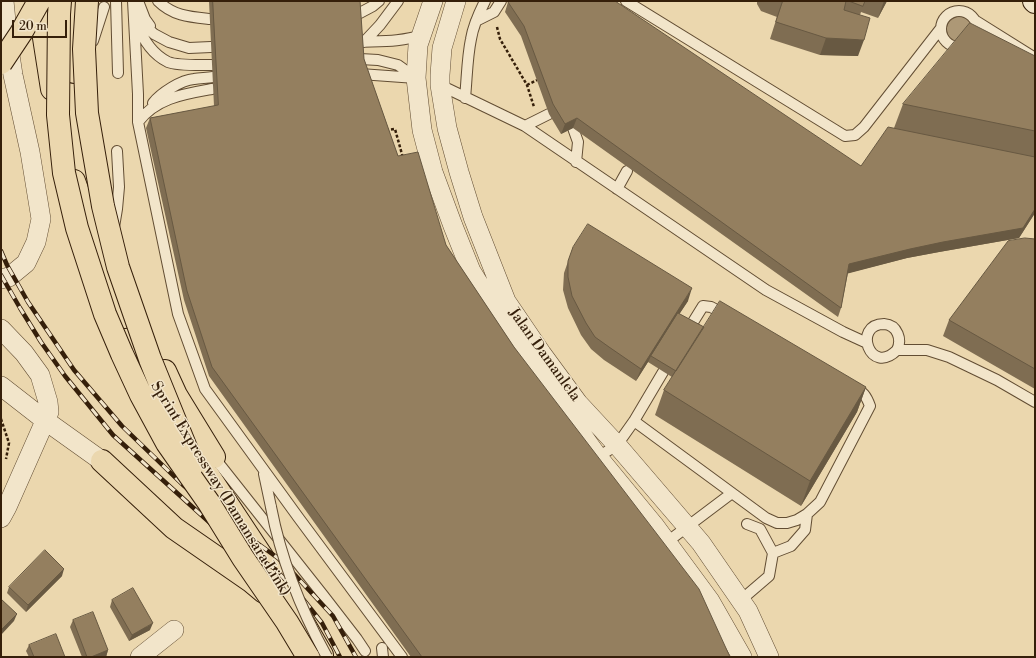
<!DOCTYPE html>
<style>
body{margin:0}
#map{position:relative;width:1036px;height:658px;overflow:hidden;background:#ebd7ae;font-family:"Libre Bodoni",serif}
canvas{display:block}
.frame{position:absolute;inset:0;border:2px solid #351f0a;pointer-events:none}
.scale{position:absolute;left:12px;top:20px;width:55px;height:18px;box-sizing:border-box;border:2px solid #351f0a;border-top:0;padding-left:5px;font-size:12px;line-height:14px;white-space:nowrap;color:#351f0a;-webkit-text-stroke:3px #f2e5ca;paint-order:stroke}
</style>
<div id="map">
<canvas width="1036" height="658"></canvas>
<div class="frame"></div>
<div class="scale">20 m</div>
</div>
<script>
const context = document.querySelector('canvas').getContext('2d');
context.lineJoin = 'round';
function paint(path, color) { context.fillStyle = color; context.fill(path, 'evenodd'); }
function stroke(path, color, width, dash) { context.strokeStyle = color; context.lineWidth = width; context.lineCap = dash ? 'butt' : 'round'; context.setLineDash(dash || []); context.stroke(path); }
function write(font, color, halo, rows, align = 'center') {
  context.font = font + ' "Libre Bodoni",serif'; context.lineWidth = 3; context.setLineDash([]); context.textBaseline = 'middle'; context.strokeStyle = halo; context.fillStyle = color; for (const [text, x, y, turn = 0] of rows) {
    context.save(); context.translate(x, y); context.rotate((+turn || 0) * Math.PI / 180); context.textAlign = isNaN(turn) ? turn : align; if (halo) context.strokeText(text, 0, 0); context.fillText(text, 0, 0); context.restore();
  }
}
const water = new Path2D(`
 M 959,16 L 968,17 L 974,25 L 955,43 C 942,34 944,20 959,16 Z`);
paint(water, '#ad9876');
stroke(water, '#7d684b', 1);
const service = new Path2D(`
 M 116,1 L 118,73
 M 133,1 L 138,94 L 138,122 L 178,314 L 205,389 L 298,517 L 402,657
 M 138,1 L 145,19 L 150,26
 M 158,1 C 173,16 190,17 210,19
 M 626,1 L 845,136 L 855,135 L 864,127 L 941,28
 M941 29a18 18 0 1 1 36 0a18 18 0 1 1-36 0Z
 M 356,15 L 373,6 L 379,1
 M 138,19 L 144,25 L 154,34 L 169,42 L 189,48 L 211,47
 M 476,21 L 494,12 L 501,1
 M 976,21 L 1035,58
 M 137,23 C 143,40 152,54 168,62 C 178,66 202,65 213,65
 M 93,41 L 104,7
 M 359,42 C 380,41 401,42 422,35
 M 364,42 L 380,25 L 398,1
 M 360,59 L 378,60 L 398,65 L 416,78
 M 360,74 L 416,78
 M 440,85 L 525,126 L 766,290 L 843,332 L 867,343
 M 465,98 C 467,78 467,58 471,39 C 473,26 479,13 485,1
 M 153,103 C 161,93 181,80 194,79 C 200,78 206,78 213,77
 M 138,122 C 156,98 184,94 212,89
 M 525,126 L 549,114
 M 573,128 L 578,142 L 576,162
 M 617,189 L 627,171
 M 114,227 L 117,209 L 119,187 L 117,151
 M 690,327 L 703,306 L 711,307 L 726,315
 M 897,350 C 902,340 898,325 884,324 C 852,324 870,377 897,350 L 927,350 L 949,357 L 997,380 L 1035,402
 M 634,421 L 766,518 L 777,523 L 787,523 L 797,520 L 807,514 L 820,502 L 870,406 C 866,395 863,392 854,387
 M 213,456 L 323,595 L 357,639 L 365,651
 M 598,457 L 617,445 L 634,421 L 663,372
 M 264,474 L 271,507
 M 667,542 L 732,493
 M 773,553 L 791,546 L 805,530 L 807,514
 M 741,600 L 769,576 L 773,553 L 760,529 L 747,524
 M 382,648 L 383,657`);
const minor = new Path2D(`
 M 433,1 L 418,45 L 416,78 L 422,130 L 433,172 L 453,226 L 471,271 L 490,302 L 535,369 L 598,457 L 654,525 L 710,601 L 742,657
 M 456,1 L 442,48 L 440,75 L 440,85 L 447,128 L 459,172 L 473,217 L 506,301 L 542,354 L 578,403 L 617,445 L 701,543 L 748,611 L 769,657
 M 1,279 L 9,277 L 26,263 L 36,242 L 41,219 L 30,152 L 13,75 L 8,42 L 4,1
 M 1,329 L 24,353 L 40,375 L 48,402 L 49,412 L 7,507 L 1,518
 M 1,386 L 46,421 L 102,461
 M 140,657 L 174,630`);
const secondary = new Path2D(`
 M 1034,1 L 1035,2`);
const motorway = new Path2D(`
 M 42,1 L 42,25 L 52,89
 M 72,1 L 74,72
 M 74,181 L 88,220 L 125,317
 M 165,371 L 176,395 L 214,457
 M 187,443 L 267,564 L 304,624 L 322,655
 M 102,461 L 174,528 L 252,582 L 264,592`);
stroke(service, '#624d33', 12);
stroke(minor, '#624d33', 20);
stroke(secondary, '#351f0a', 24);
stroke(motorway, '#351f0a', 24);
stroke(new Path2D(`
 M 497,27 L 500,39 L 527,85 L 534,107
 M 527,85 L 537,80
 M 386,130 L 395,129 L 403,158
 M 1,419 L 9,443 L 6,459`), '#351f0a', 2.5, [3, 2]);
stroke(service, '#f2e5ca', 10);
stroke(minor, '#f2e5ca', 19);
stroke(secondary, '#f2e5ca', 22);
stroke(motorway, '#ebd7ae', 22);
const rail = new Path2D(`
 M 1,251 L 7,265 L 28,302 L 74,370 L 122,426 L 183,485 L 225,520 L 282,561 L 333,616 L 356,657
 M 1,275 L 20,308 L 41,342 L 65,376 L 113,435 L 219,531 L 275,569 L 299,594 L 322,623 L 340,657`);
stroke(rail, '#351f0a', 4.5);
stroke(rail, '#f2e5ca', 3, [9]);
const serviceBridge = new Path2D(`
 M 271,507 C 281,559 301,610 327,657`);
const motorwayBridge = new Path2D(`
 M 60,1 L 59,14 L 58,115 L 64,173 L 77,228 L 105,314 L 122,354 L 141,395 L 167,443 L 209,503 L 243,558 L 287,622 L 308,657
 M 87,1 L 84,49 L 87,113 L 103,206 L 118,267 L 150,359 L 193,465
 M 1,63 L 21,33 L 39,1`);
stroke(serviceBridge, '#624d33', 12, []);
stroke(motorwayBridge, '#351f0a', 24, []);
stroke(serviceBridge, '#f2e5ca', 10);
stroke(motorwayBridge, '#ebd7ae', 22);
paint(new Path2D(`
 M 209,1 L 360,1 L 364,59 L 398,156 L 446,245 L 514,347 L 730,657 L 411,657 L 209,376 L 184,300 L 146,128 L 150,118 L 214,106 Z
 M 757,1 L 887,1 L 878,18 L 861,12 L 860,15 L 858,56 L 820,55 L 770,39 L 777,17 L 761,11 L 757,4 Z
 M 508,2 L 861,166 L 894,128 L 903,104 L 1035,56 L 1035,213 L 1019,238 L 939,252 L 907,258 L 848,273 L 841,308 L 838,317 L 573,128 L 561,134 L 549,114 L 521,36 L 505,12 Z
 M 1035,239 L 1035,389 L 943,336 L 949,320 Z
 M 573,247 L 688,301 L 679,314 L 704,327 L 866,387 L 857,412 L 801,506 L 655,415 L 664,390 L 672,377 L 648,362 L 636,381 L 604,360 L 591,349 L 581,335 L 568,308 L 563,290 L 564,273 Z
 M 62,576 L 26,612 L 7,593 L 9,587 Z
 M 112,600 L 150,630 L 129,641 L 110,607 Z
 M 73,620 L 108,650 L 106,657 L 82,657 L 70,627 Z
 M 29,645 L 65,657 L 29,657 L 26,651 Z`), '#7f6d52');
paint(new Path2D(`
 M 884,1 L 887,1 L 878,18 Z
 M 826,38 L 864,40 L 858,56 L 820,55 Z
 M 577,118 L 573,128 L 561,134 L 565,124 Z
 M 1035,209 L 1035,213 L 1019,238 L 939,252 L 907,258 L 846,274 L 849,264 Z
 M 692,288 L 688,301 L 652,356 L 651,356 L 648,362 L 636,381 L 641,369 Z
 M 866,387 L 857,412 L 801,506 L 810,481 Z
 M 64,569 L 62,576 L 26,612 L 28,605 Z
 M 17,614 L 14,621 L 1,635 L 1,630 Z
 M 153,623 L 150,630 L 129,641 L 132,635 Z
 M 108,650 L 106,657 L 91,657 Z`), '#685942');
const building = new Path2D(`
 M 213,1 L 360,1 L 364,59 L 398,156 L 418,152 L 446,245 L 514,347 L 699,589 L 730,657 L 422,657 L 212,367 L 187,291 L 150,118 L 218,105 Z
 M 509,1 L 615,1 L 861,166 L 888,127 L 1035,157 L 1035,209 L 1023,228 L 943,242 L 910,249 L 849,264 L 841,308 L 577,118 L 565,124 L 553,104 L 524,26 L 508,2 Z
 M 783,1 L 846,1 L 844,10 L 870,18 L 864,40 L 826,38 L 776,22 Z
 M 849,1 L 865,1 L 863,6 Z
 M 970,23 L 1035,56 L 1035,131 L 903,104 Z
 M 588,224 L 692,288 L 641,369 L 609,347 L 595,337 L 586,323 L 572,296 L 568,277 L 568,261 L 573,247 Z
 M 1025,238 L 1035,239 L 1035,369 L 949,320 L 1008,241 Z
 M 720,301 L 866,387 L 810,481 L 664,390 Z
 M 678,313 L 704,327 L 676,371 L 651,356 Z
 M 45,550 L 64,569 L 28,605 L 9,587 Z
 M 133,588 L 153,623 L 132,635 L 112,600 Z
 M 1,599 L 17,614 L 1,630 Z
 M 93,612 L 108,650 L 91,657 L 87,657 L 73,620 Z
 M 56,634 L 65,657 L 34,657 L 29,645 Z`);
paint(building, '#947f5f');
stroke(building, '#685942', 1);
write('15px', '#351f0a', '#f2e5ca', [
 ["Jalan Damanlela",544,355,54],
 ["Sprint Expressway (Damansara Link)",220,489,58]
]);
</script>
